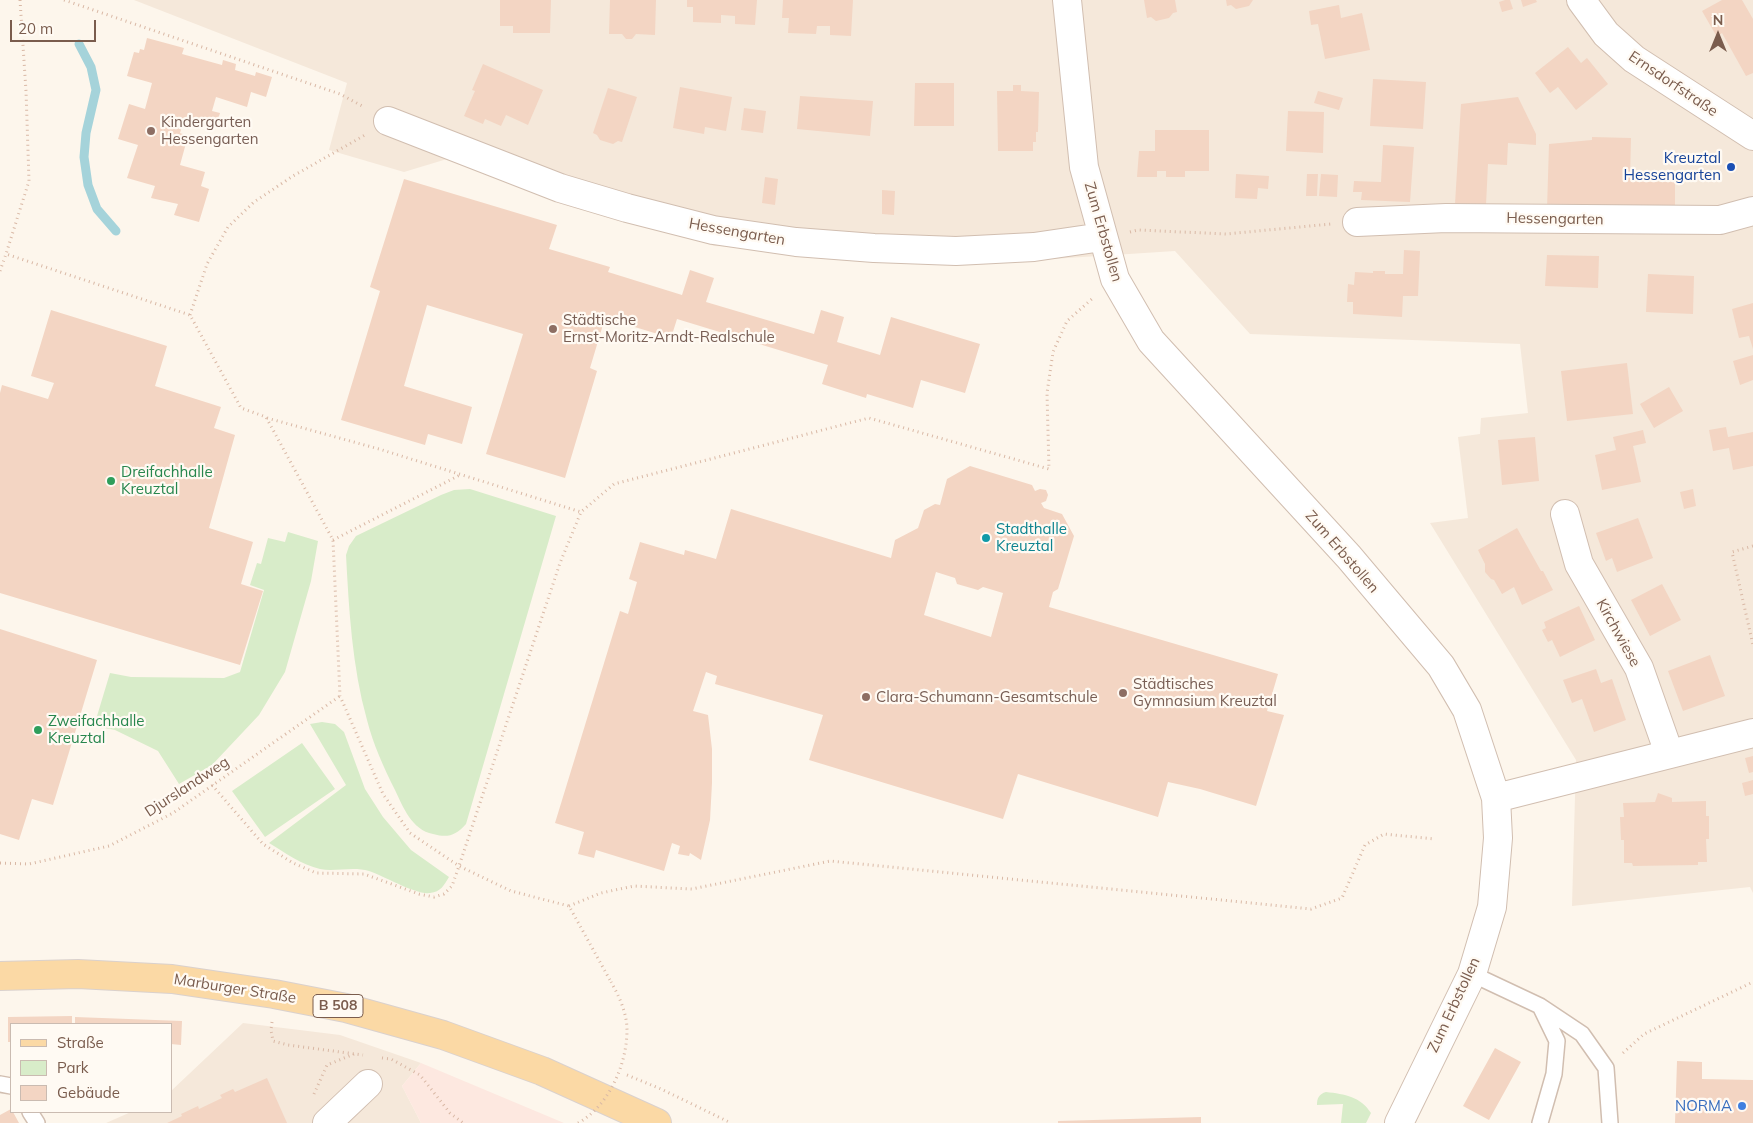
<!DOCTYPE html>
<meta charset="utf-8">
<style>
body{margin:0}
#map{position:relative;width:1753px;height:1123px;overflow:hidden;background:#fdf6ec;font-family:Mulish,sans-serif}
canvas{display:block}
.legend{position:absolute;left:10px;top:1023px;width:162px;height:90px;box-sizing:border-box;background:#fffaf3;border:1px solid #cabbb1;margin:0;padding:6px 9px;list-style:none;font-size:15px;color:#7a5c4d}
.legend li{display:flex;align-items:center;gap:10px;height:25px}
.legend b{width:25px;border:1px solid #cabbb1}
.north{position:absolute;left:1693px;top:10px;width:50px;height:50px;-webkit-text-stroke:4px #fffaf3;paint-order:stroke;rotate:0deg;font-size:14px;font-weight:700;line-height:20px;text-align:center;color:#7a5c4d}
.north::after{content:'';display:block;margin:auto;width:18px;height:22px;background:#7a5c4d;clip-path:polygon(50% 0,100% 100%,50% 72%,0 100%)}
.scale{position:absolute;left:10px;top:20px;width:86px;height:22px;box-sizing:border-box;border:2px solid #7a5c4d;border-top:0;padding-left:6px;font-size:15px;line-height:18px;white-space:nowrap;color:#7a5c4d;-webkit-text-stroke:4px #fffaf3;paint-order:stroke}
</style>
<div id="map">
<canvas width="1753" height="1123"></canvas>
<ul class="legend">
<li><b style="height:6px;background:#fbd9a5"></b>Straße</li>
<li><b style="height:14px;background:#d8ecc9"></b>Park</li>
<li><b style="height:14px;background:#f3d5c3"></b>Gebäude</li>
</ul>
<div class="north">N</div>
<div class="scale">20 m</div>
</div>
<script>
const context = document.querySelector('canvas').getContext('2d');
context.lineJoin = 'round';
function paint(path, color) { context.fillStyle = color; context.fill(path, 'evenodd'); }
function stroke(path, color, width, dash) { context.strokeStyle = color; context.lineWidth = width; context.lineCap = dash ? 'butt' : 'round'; context.setLineDash(dash || []); context.stroke(path); }
function write(font, color, halo, rows, align = 'center') {
  context.font = font + ' Mulish,sans-serif'; context.lineWidth = 4.5; context.setLineDash([]); context.textBaseline = 'middle'; context.strokeStyle = halo; context.fillStyle = color; for (const [text, x, y, turn = 0] of rows) {
    context.save(); context.translate(x, y); context.rotate((+turn || 0) * Math.PI / 180); context.textAlign = isNaN(turn) ? turn : align; if (halo) context.strokeText(text, 0, 0); context.fillText(text, 0, 0); context.restore();
  }
}
paint(new Path2D(`
 M 134,0 L 1753,0 L 1753,893 L 1750,887 L 1572,906 L 1576,760 L 1430,523 L 1468,518 L 1458,437 L 1480,434 L 1481,418 L 1528,413 L 1520,344 L 1250,334 L 1175,251 L 1052,259 L 714,246 L 447,159 L 404,172 L 329,150 L 347,83 Z
 M 243,1023 L 340,1035 L 421,1063 L 402,1086 L 421,1123 L 106,1123 L 131,1112 L 171,1112 L 171,1091 Z`), '#f5e8da');
paint(new Path2D(`
 M 421,1063 L 564,1123 L 421,1123 L 402,1086 Z`), '#fde8e0');
paint(new Path2D(`
 M 470,489 L 556,516 L 466,824 C 455,836 448,838 433,834 C 412,830 403,807 395,790 C 384,768 373,744 367,720 C 352,666 349,610 346,555 L 349,546 L 356,536 L 441,495 L 454,490 Z
 M 288,532 L 318,541 L 311,581 L 285,672 L 259,715 L 212,765 L 179,784 L 158,751 L 115,730 L 94,726 L 110,673 L 131,677 L 224,678 L 240,672 L 264,590 L 250,585 L 257,563 L 261,564 L 268,538 L 285,542 Z
 M 322,722 L 335,724 L 344,732 L 365,789 L 383,817 L 411,850 L 449,877 C 444,885 441,892 430,893 C 416,895 384,876 369,871 C 353,866 335,872 320,869 C 302,865 284,852 269,843 L 346,785 L 310,724 Z
 M 302,743 L 335,789 L 265,837 L 232,791 Z
 M 1326,1092 C 1345,1094 1361,1097 1371,1113 L 1366,1123 L 1341,1123 L 1343,1104 L 1317,1105 C 1317,1098 1319,1094 1326,1092 Z`), '#d8ecc9');
stroke(new Path2D(`
 M 79,44 L 91,67 L 96,90 L 86,133 L 84,157 L 88,185 L 97,209 L 116,231`), '#a5d3da', 9);
paint(new Path2D(`
 M 500,0 L 551,0 L 550,33 L 513,33 L 513,26 L 500,26 Z
 M 610,0 L 656,0 L 655,35 L 636,34 L 632,39 L 626,39 L 622,34 L 609,34 Z
 M 687,0 L 757,0 L 755,25 L 735,24 L 735,16 L 721,15 L 721,23 L 693,22 L 693,7 L 687,7 Z
 M 783,0 L 853,0 L 851,36 L 830,35 L 830,26 L 817,26 L 816,34 L 788,33 L 789,18 L 782,18 Z
 M 1144,0 L 1175,0 L 1177,12 L 1173,13 L 1169,18 L 1156,21 L 1151,17 L 1147,18 Z
 M 1226,0 L 1253,0 L 1249,6 L 1236,9 L 1231,5 L 1227,6 Z
 M 1505,0 L 1510,0 L 1513,9 L 1502,12 L 1499,2 Z
 M 1521,0 L 1536,0 L 1537,2 L 1523,7 Z
 M 1722,0 L 1742,0 L 1753,19 L 1753,73 L 1746,76 L 1722,33 L 1717,37 L 1702,11 Z
 M 1339,5 L 1341,18 L 1362,13 L 1370,50 L 1325,59 L 1318,24 L 1311,25 L 1309,11 Z
 M 147,38 L 184,48 L 182,54 L 222,65 L 223,60 L 236,64 L 235,70 L 255,76 L 256,72 L 272,77 L 266,97 L 251,92 L 247,107 L 216,97 L 212,111 L 220,113 L 215,129 L 184,120 L 180,133 L 188,136 L 180,165 L 205,172 L 201,186 L 209,189 L 199,222 L 174,215 L 178,204 L 151,198 L 155,186 L 127,178 L 138,145 L 118,139 L 129,104 L 145,109 L 152,83 L 127,76 L 134,52 L 139,53 L 140,49 L 144,50 Z
 M 1568,47 L 1581,63 L 1587,58 L 1608,84 L 1576,110 L 1558,87 L 1550,93 L 1535,73 Z
 M 483,64 L 543,90 L 528,125 L 506,115 L 501,126 L 485,119 L 483,124 L 464,116 L 475,91 L 472,90 Z
 M 1373,79 L 1426,82 L 1423,129 L 1370,126 Z
 M 915,83 L 954,83 L 954,126 L 914,126 Z
 M 1013,85 L 1021,85 L 1021,91 L 1039,92 L 1038,132 L 1036,132 L 1036,142 L 1033,142 L 1033,151 L 998,151 L 997,91 L 1013,91 Z
 M 680,87 L 732,97 L 726,131 L 705,127 L 704,134 L 673,128 Z
 M 608,88 L 637,97 L 622,142 L 618,141 L 613,144 L 600,140 L 597,135 L 593,133 Z
 M 1318,91 L 1343,98 L 1339,110 L 1314,103 Z
 M 800,96 L 873,101 L 870,136 L 797,129 Z
 M 1518,97 L 1536,134 L 1536,145 L 1508,143 L 1507,165 L 1488,164 L 1486,205 L 1455,204 L 1461,104 Z
 M 744,108 L 766,111 L 763,133 L 741,130 Z
 M 1288,111 L 1324,112 L 1323,153 L 1286,151 Z
 M 1155,130 L 1209,130 L 1209,171 L 1185,171 L 1185,177 L 1166,177 L 1166,171 L 1157,171 L 1157,177 L 1137,177 L 1139,151 L 1155,151 Z
 M 1592,137 L 1631,138 L 1630,181 L 1675,182 L 1675,211 L 1547,209 L 1549,144 L 1592,140 Z
 M 1383,145 L 1414,147 L 1410,202 L 1361,200 L 1362,192 L 1353,192 L 1354,181 L 1381,182 Z
 M 1236,174 L 1269,176 L 1268,189 L 1258,188 L 1257,199 L 1235,198 Z
 M 1307,174 L 1318,174 L 1317,196 L 1306,196 Z
 M 1321,174 L 1338,175 L 1337,197 L 1319,196 Z
 M 765,177 L 778,179 L 775,205 L 762,203 Z
 M 404,179 L 557,225 L 549,249 L 610,267 L 608,272 L 682,295 L 690,270 L 714,278 L 706,302 L 814,334 L 821,310 L 844,317 L 837,342 L 880,355 L 891,317 L 980,344 L 965,393 L 921,380 L 913,408 L 867,394 L 866,398 L 822,384 L 828,365 L 677,319 L 671,338 L 605,318 L 590,368 L 597,371 L 565,478 L 486,454 L 523,334 L 427,305 L 404,386 L 472,407 L 462,444 L 428,434 L 425,445 L 341,420 L 380,291 L 370,287 Z
 M 882,190 L 895,191 L 894,215 L 882,214 Z
 M 1404,250 L 1420,251 L 1418,296 L 1403,296 L 1402,317 L 1353,314 L 1353,302 L 1347,302 L 1348,284 L 1354,285 L 1355,272 L 1373,273 L 1373,271 L 1385,271 L 1385,274 L 1403,274 Z
 M 1547,255 L 1599,256 L 1598,288 L 1545,286 Z
 M 1648,274 L 1694,276 L 1693,314 L 1646,312 Z
 M 1753,303 L 1753,349 L 1749,336 L 1739,338 L 1732,309 Z
 M 51,310 L 167,346 L 155,386 L 221,407 L 214,428 L 235,435 L 209,528 L 253,542 L 241,584 L 263,591 L 240,665 L 0,593 L 0,393 L 2,385 L 48,399 L 54,383 L 31,376 Z
 M 1753,355 L 1753,380 L 1740,385 L 1733,361 Z
 M 1627,363 L 1633,414 L 1567,421 L 1561,371 Z
 M 1669,387 L 1683,411 L 1654,428 L 1640,404 Z
 M 1726,427 L 1728,437 L 1753,432 L 1753,466 L 1733,470 L 1729,448 L 1713,451 L 1709,430 Z
 M 1643,430 L 1646,443 L 1633,446 L 1641,482 L 1602,490 L 1595,455 L 1616,450 L 1613,437 Z
 M 1535,437 L 1539,481 L 1502,485 L 1498,440 Z
 M 970,466 L 1032,485 L 1035,491 L 1040,489 L 1046,490 L 1048,495 L 1046,501 L 1041,503 L 1044,508 L 1062,514 L 1074,536 L 1058,589 L 1053,592 L 1049,607 L 1278,674 L 1267,711 L 1284,715 L 1256,806 L 1200,789 L 1168,782 L 1158,817 L 1018,774 L 1003,819 L 809,760 L 823,715 L 715,684 L 717,676 L 706,672 L 693,711 L 708,715 L 712,749 L 712,783 L 710,820 L 701,860 L 690,853 L 689,856 L 678,854 L 680,846 L 672,843 L 664,871 L 596,850 L 594,858 L 578,854 L 584,832 L 555,823 L 620,611 L 628,614 L 637,582 L 629,579 L 640,542 L 684,555 L 685,550 L 716,559 L 731,509 L 891,558 L 895,540 L 918,528 L 924,510 L 935,504 L 940,505 L 947,479 ZM 936,572 L 955,578 L 957,584 L 978,590 L 983,587 L 1003,593 L 991,637 L 924,615 Z
 M 1693,489 L 1696,506 L 1684,509 L 1680,492 Z
 M 1638,518 L 1653,558 L 1617,572 L 1612,558 L 1606,561 L 1596,533 Z
 M 1517,528 L 1541,571 L 1543,571 L 1553,590 L 1522,605 L 1514,587 L 1502,594 L 1494,580 L 1491,579 L 1485,572 L 1485,564 L 1478,550 Z
 M 1662,584 L 1681,620 L 1650,636 L 1631,600 Z
 M 1579,606 L 1595,640 L 1560,657 L 1552,640 L 1548,642 L 1542,630 L 1546,628 L 1544,622 Z
 M 0,629 L 97,660 L 53,805 L 32,799 L 19,840 L 0,834 Z
 M 1710,655 L 1725,696 L 1683,711 L 1668,671 Z
 M 1596,669 L 1601,683 L 1612,679 L 1626,720 L 1594,732 L 1582,699 L 1572,703 L 1563,680 Z
 M 1753,756 L 1753,772 L 1749,773 L 1745,758 Z
 M 1753,780 L 1753,794 L 1745,796 L 1742,783 Z
 M 1658,793 L 1672,798 L 1672,802 L 1706,801 L 1706,816 L 1709,816 L 1709,839 L 1706,839 L 1707,862 L 1698,862 L 1698,865 L 1633,866 L 1632,863 L 1624,863 L 1624,840 L 1621,840 L 1620,817 L 1624,817 L 1623,803 L 1655,802 Z
 M 72,1016 L 72,1024 L 11,1024 L 11,1042 L 8,1042 L 8,1017 Z
 M 75,1017 L 182,1021 L 181,1045 L 171,1044 L 171,1024 L 75,1024 Z
 M 1495,1048 L 1521,1062 L 1489,1120 L 1463,1106 Z
 M 1677,1061 L 1702,1062 L 1702,1079 L 1753,1080 L 1753,1123 L 1675,1123 Z
 M 267,1078 L 287,1123 L 167,1123 L 182,1116 L 181,1114 L 198,1106 L 199,1109 L 222,1098 L 220,1095 L 233,1089 L 235,1092 Z
 M 11,1109 L 11,1112 L 13,1112 L 19,1123 L 0,1123 L 0,1115 Z
 M 1201,1117 L 1201,1123 L 1058,1123 L 1058,1121 Z`), '#f3d5c3');
const service = new Path2D(`
 M 1472,974 L 1540,1006 L 1582,1034 L 1606,1068 L 1610,1123
 M 0,1084 L 11,1086
 M 30,1112 L 37,1123
 M 1540,1123 L 1554,1074 L 1557,1041 L 1541,1008`);
const minor = new Path2D(`
 M 1067,0 L 1084,167 L 1115,279 L 1151,341 L 1349,557 L 1441,666 L 1467,710 L 1496,798 L 1498,838 L 1492,907 L 1472,974 L 1399,1123
 M 1581,0 L 1606,34 L 1634,59 L 1753,136
 M 388,121 L 560,188 L 627,208 L 713,230 L 796,242 L 874,248 L 956,251 L 1034,247 L 1102,237
 M 1357,222 L 1446,218 L 1720,220 L 1753,211
 M 1565,514 L 1579,564 L 1639,668 L 1669,753
 M 1496,798 L 1753,733
 M 327,1123 L 368,1084`);
const primary = new Path2D(`
 M 0,976 L 78,974 L 172,979 L 274,994 L 346,1008 L 443,1035 L 542,1071 L 657,1123`);
stroke(service, '#d1beb0', 18);
stroke(minor, '#d1beb0', 30);
stroke(primary, '#dad1cd', 30);
stroke(new Path2D(`
 M 20,0 L 26,91 L 29,181 L 6,254 L 190,315 L 241,408 L 266,417 L 333,540 L 340,696 L 383,794 L 410,833 L 459,866 L 511,891 L 569,906 L 611,982
 M 64,0 L 340,94 L 364,107
 M 1130,232 L 1138,230 L 1226,234 L 1331,224
 M 0,271 L 6,254
 M 190,315 L 207,264 L 228,227 L 254,202 L 293,176 L 365,135
 M 267,418 L 379,449 L 581,512
 M 333,540 L 460,475
 M 1753,546 L 1732,552 L 1753,645
 M 212,785 L 263,844 L 293,863 L 316,873 L 364,874 L 419,894 L 434,897 L 444,894 L 452,886 L 459,866 L 560,563 L 581,512 L 614,484 L 869,418 L 1049,469 L 1047,393 L 1053,352 L 1067,321 L 1093,298
 M 0,863 L 29,864 L 109,846 L 173,813 L 340,696
 M 569,906 L 601,893 L 634,886 L 692,889 L 830,861 L 1311,909 L 1342,898 L 1365,845 L 1384,834 L 1435,839
 M 272,1022 L 271,1030 L 273,1041 L 288,1045 L 363,1055
 M 1623,1053 L 1644,1034 L 1753,982
 M 382,1058 L 391,1059 L 420,1075 L 450,1113 L 463,1123
 M 627,1075 L 661,1089 L 731,1123
 M 314,1094 L 327,1065 L 354,1054`), '#d9b8a5', 3, [1, 4]);
stroke(service, '#fff', 15);
stroke(minor, '#fff', 28);
stroke(primary, '#fbd9a5', 28);
stroke(new Path2D(`
 M 578,1123 C 609,1106 627,1064 627,1030 C 627,1013 619,996 611,982`), '#d9b8a5', 3, [1, 4]);
for (const [x, y, r, color] of [
 [151,131,5,"#8d6e63"],
 [1731,167,5,"#1a4fb4"],
 [553,329,5,"#8d6e63"],
 [111,481,5,"#2e9e5b"],
 [986,538,5,"#0f9aa8"],
 [1123,693,5,"#8d6e63"],
 [866,697,5,"#8d6e63"],
 [38,730,5,"#2e9e5b"],
 [1742,1106,5,"#3f7fe0"]
]) { const dot = new Path2D(); dot.arc(x, y, r, 0, 2 * Math.PI); context.fillStyle = color; context.fill(dot); stroke(dot, '#fffaf3', 2); }
for (const [x, y, w] of [
 [338,1006,50]
]) { const box = new Path2D(); box.roundRect(x - w / 2, y - 11.5, w, 23, 4); context.fillStyle = '#fffaf3'; context.fill(box); stroke(box, '#7a5c4d', 1); }
write('bold 14px', '#7a5c4d', null, [
 ["B 508",338,1006]
]);
write('15px', '#7a5c4d', '#fffaf3', [
 ["Ernsdorfstraße",1673,84,34],
 ["Hessengarten",1555,219,1],
 ["Hessengarten",737,232,10],
 ["Zum Erbstollen",1103,232,74],
 ["Zum Erbstollen",1342,552,49],
 ["Kirchwiese",1618,633,61],
 ["Djurslandweg",187,787,-33],
 ["Marburger Straße",235,989,9],
 ["Zum Erbstollen",1454,1005,-65]
]);
write('15px', '#785e54', '#fffaf3', [
 ["Kindergarten",161,122],
 ["Hessengarten",161,139],
 ["Städtische",563,320],
 ["Ernst-Moritz-Arndt-Realschule",563,337],
 ["Städtisches",1133,684],
 ["Gymnasium Kreuztal",1133,701],
 ["Clara-Schumann-Gesamtschule",876,697]
], 'left');
write('15px', '#164399', '#fffaf3', [
 ["Kreuztal",1721,158],
 ["Hessengarten",1721,175]
], 'right');
write('15px', '#27864d', '#fffaf3', [
 ["Dreifachhalle",121,472],
 ["Kreuztal",121,489],
 ["Zweifachhalle",48,721],
 ["Kreuztal",48,738]
], 'left');
write('15px', '#0d838f', '#fffaf3', [
 ["Stadthalle",996,529],
 ["Kreuztal",996,546]
], 'left');
write('15px', '#366cbe', '#fffaf3', [
 ["NORMA",1732,1106]
], 'right');
</script>
